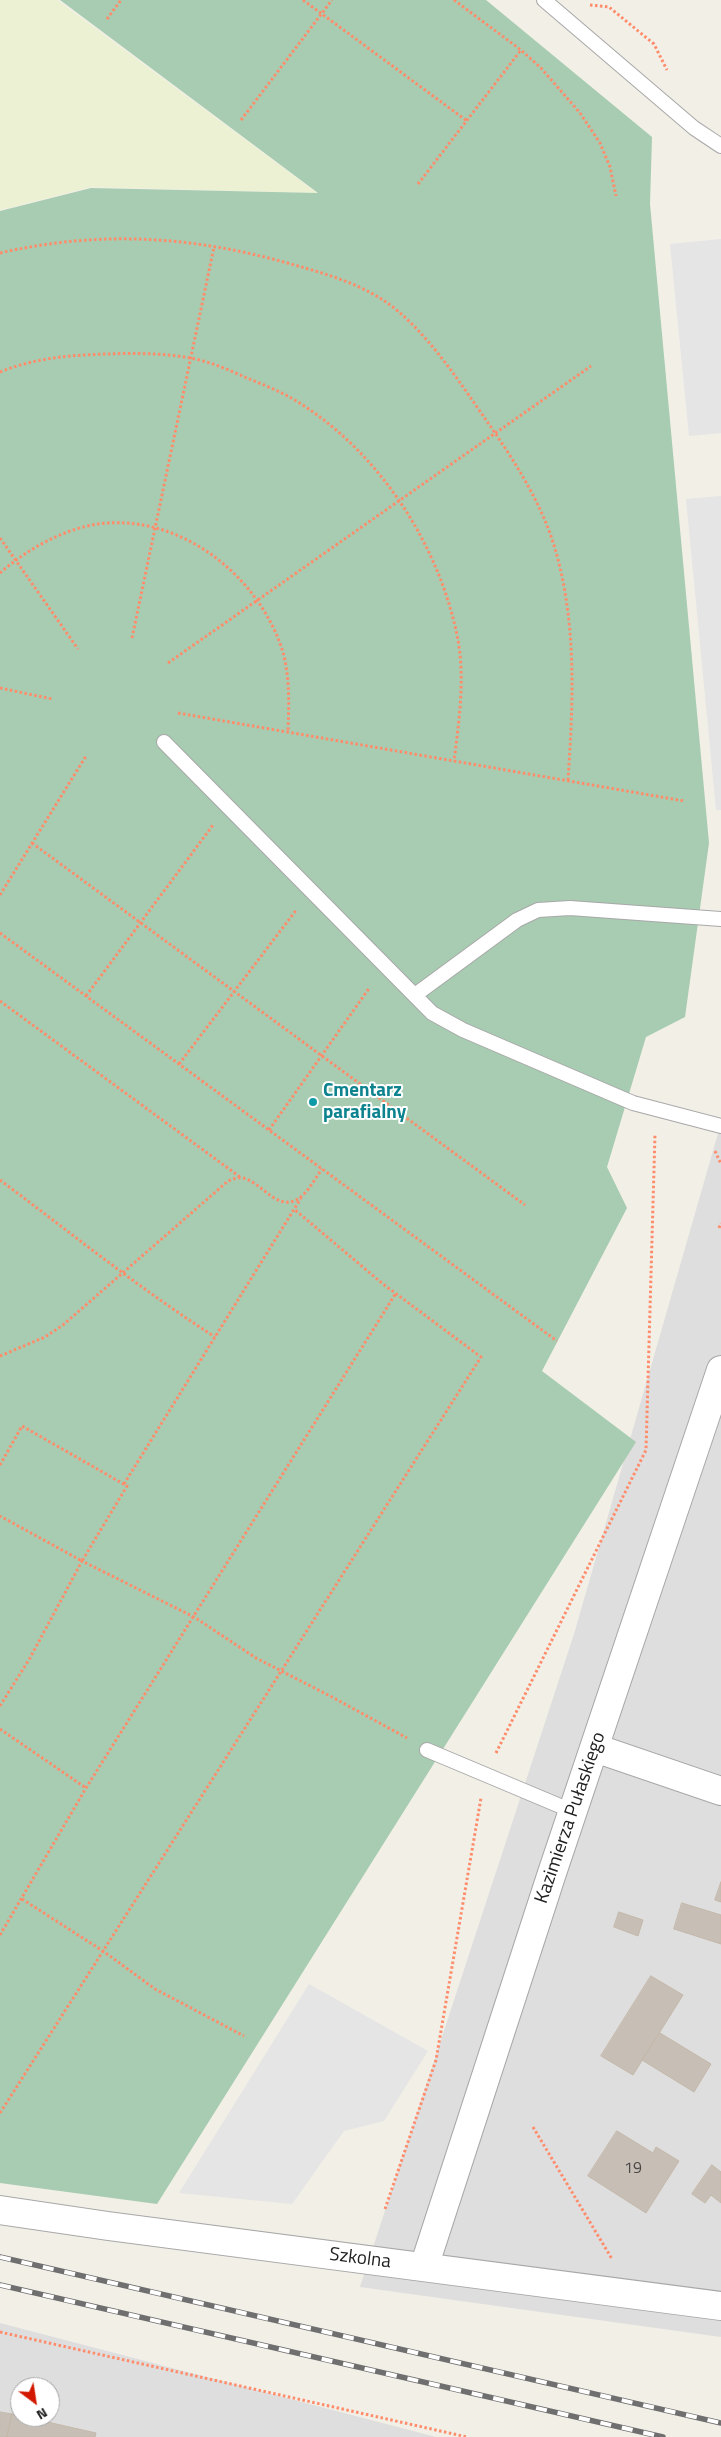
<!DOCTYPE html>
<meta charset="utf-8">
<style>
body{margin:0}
#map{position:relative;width:721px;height:2437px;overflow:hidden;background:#f2efe7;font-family:"Titillium Web",sans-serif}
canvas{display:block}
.north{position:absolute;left:10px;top:2377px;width:50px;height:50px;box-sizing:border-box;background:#fff;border:1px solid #a6a6a6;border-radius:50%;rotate:149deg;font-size:14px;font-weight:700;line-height:20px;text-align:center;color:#212121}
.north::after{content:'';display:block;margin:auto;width:18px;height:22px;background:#d21900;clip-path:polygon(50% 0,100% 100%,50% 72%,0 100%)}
</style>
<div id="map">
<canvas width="721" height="2437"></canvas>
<div class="north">N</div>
</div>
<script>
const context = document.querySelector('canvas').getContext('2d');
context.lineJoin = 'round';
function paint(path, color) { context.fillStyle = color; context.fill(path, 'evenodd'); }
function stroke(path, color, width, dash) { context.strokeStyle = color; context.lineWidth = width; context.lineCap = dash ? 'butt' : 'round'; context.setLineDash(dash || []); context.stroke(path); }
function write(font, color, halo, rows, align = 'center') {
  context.font = font + ' "Titillium Web",sans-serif'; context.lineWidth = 4; context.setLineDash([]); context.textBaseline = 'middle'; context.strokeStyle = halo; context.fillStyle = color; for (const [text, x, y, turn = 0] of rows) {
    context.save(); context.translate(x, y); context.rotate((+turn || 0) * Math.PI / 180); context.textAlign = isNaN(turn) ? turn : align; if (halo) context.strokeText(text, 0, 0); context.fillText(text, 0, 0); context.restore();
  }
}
paint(new Path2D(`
 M 721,1123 L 721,2337 L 360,2287 L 574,1634 Z
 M 0,2323 L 436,2437 L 0,2437 ZM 20,2387 L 50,2387 L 50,2417 L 20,2417 Z`), '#dfdede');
paint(new Path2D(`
 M 0,0 L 57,0 L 317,193 L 91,187 L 0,210 Z`), '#ebf1d2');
paint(new Path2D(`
 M 60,0 L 486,0 L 652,137 L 650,204 L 709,843 L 685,1017 L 646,1037 L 607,1167 L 627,1208 L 542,1371 L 636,1442 L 157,2204 L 0,2183 L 0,211 L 91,188 L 318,193 Z`), '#a7ccb1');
paint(new Path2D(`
 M 721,239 L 721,433 L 689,436 L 670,244 Z
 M 721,496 L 721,810 L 716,810 L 686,499 Z
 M 309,1984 L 428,2051 L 384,2121 L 344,2131 L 292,2204 L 179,2193 Z`), '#e5e5e5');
const building = new Path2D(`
 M 721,1882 L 721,1902 L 715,1900 Z
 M 682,1903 L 721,1915 L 721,1944 L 674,1929 Z
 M 619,1912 L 643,1920 L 638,1936 L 614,1927 Z
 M 651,1976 L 683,1995 L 633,2075 L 601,2056 Z
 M 660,2033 L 711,2064 L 694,2092 L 642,2060 Z
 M 617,2131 L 653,2153 L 656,2147 L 679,2161 L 646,2213 L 588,2176 Z
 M 712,2165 L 721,2172 L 721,2203 L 711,2195 L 705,2203 L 692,2194 Z
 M 0,2412 L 12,2414 L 7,2437 L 0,2437 Z
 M 12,2414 L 96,2433 L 95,2437 L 7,2437 Z`);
paint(building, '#c7bfb6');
stroke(building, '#c4b8a9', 1);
const lane = new Path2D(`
 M 544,0 L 694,128 L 721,146
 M 164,742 L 432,1013 L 463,1030 L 633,1103 L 721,1126
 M 415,995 L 517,920 L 538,910 L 570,908 L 721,919
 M 427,1750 L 572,1811`);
const street = new Path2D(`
 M 595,1748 L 721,1791
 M 0,2210 L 108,2226 L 721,2306
 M 424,2267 L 552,1873 L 721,1370`);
stroke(lane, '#a8a8a8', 16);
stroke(street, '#a8a8a8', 30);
stroke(new Path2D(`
 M 303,0 L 467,121
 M 454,0 L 521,50 L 541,68 L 580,113 L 600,143 L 610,167 L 616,196
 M 590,5 L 609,7 L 654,44 L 667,70
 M 107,19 L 121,0
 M 241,120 L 332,0
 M 418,184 L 521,50
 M 0,253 C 101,230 192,236 291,264 C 323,273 355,282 383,300 C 423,326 459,381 486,420 C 514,460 543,505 556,552 C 577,627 573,704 568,780
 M 0,372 C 34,358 71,355 107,354 C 134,353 163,353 190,358 C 209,361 229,370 247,378 C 264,385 282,392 298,402 C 380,453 440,546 458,640 C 465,679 459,722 454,761
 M 0,538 L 78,649
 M 0,573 C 26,550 63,529 98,524 C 179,513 257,574 282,649 C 290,675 289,704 288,732
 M 132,638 L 214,247
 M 168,663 L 591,366
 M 0,688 L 52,699
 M 178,713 L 684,801
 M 32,843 L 525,1205
 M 0,895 L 86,756
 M 0,933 L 557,1341
 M 86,996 L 213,825
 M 0,1001 L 240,1177
 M 179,1064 L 297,909
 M 269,1130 L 370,987
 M 715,1151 L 721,1164
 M 0,1180 C 71,1233 140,1289 215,1337
 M 719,1228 L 721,1223
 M 0,1356 L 45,1337 L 63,1325 L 228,1181 C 233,1179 238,1177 243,1178 C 263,1182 280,1218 304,1194 C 311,1187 316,1177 322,1169
 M 0,1465 L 22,1426 L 127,1486 L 82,1561 L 0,1516
 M 124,1484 L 301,1198
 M 0,1706 L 30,1658 L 82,1561 L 194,1617 L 256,1658 L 332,1697 L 407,1738
 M 0,1729 L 86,1788
 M 496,1753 L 646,1450 L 655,1134
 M 22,1899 L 103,1951 L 155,1989 L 244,2036
 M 0,1935 L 86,1788 L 396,1293
 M 0,2113 L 481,1357 L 383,1284 L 294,1209
 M 533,2127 L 612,2259
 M 385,2209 L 436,2060 L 481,1798
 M 0,2332 L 467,2437`), '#ff8c6b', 3, [2.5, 2.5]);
stroke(lane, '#fff', 14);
stroke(street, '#fff', 28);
const rail = new Path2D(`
 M 0,2257 L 721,2423
 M 0,2285 L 663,2437`);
stroke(rail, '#6f6f6f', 5.5);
stroke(rail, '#fff', 4, [11]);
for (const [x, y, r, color] of [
 [313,1102,5,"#0f9aa8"]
]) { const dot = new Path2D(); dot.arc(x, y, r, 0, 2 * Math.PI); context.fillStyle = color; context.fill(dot); stroke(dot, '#fff', 2); }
write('16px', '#4a4846', null, [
 ["19",633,2169]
]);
write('bold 19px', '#0d838f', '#fff', [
 ["Cmentarz",323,1091],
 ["parafialny",323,1113]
], 'left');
write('19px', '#212121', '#fff', [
 ["Kazimierza Pułaskiego",571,1818,-71],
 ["Szkolna",360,2259,7]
]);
</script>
